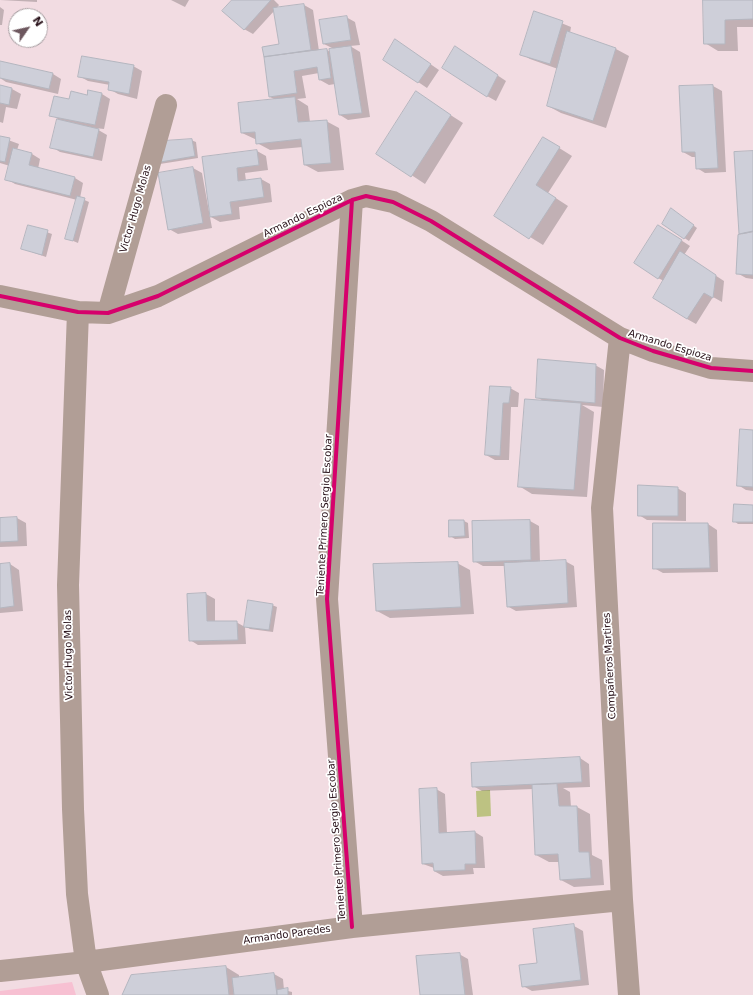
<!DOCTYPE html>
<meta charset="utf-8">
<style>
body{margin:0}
#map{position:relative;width:753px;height:995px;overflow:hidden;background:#f2dce2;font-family:"DejaVu Sans",sans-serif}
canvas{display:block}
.north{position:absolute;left:8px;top:8px;width:40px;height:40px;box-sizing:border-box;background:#fff;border:1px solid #a89fa2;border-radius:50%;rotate:56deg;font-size:11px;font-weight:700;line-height:16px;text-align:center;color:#260f17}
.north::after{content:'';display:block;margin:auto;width:14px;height:18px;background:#6d575e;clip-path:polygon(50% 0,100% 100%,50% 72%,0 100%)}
</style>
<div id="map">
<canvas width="753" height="995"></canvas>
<div class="north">N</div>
</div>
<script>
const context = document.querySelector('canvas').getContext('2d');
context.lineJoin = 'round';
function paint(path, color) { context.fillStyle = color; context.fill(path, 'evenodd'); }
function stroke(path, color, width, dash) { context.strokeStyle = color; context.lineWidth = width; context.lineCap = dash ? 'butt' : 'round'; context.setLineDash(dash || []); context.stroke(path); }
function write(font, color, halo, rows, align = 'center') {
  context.font = font + ' "DejaVu Sans",sans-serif'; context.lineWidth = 3.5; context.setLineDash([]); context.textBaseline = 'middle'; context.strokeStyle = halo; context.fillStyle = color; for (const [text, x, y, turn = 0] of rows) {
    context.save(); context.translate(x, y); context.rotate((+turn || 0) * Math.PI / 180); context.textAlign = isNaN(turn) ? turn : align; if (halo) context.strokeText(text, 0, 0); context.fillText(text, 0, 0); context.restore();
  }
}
paint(new Path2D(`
 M 72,982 L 76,995 L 0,995 L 0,991 Z`), '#f7c0d2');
paint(new Path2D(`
 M 490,790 L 491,816 L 477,817 L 476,791 Z`), '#bdc282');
paint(new Path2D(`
 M 0,0 L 37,0 L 37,2 Z
 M 171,0 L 189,0 L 185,7 Z
 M 234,0 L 274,0 L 279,5 L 276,9 L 304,5 L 313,10 L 319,51 L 327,50 L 330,52 L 334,49 L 324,44 L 346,17 L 355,22 L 360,45 L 350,46 L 360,52 L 370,117 L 348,120 L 340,115 L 335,84 L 329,85 L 320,80 L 319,73 L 302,76 L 306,98 L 297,99 L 308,106 L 310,122 L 326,121 L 339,128 L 344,170 L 318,172 L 305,165 L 303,147 L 270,150 L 257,143 L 257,140 L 242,133 L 276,100 L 270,97 L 263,47 L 280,44 L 275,10 L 253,34 L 244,29 Z
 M 704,0 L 753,0 L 753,27 L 737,27 L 738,51 L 718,51 L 705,43 Z
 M 0,7 L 4,10 L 2,25 L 0,25 Z
 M 534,12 L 571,27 L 570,33 L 616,49 L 629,56 L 606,128 L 561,113 L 548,106 L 558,69 L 530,59 L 521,54 Z
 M 404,46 L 439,70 L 427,88 L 384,59 Z
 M 464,53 L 506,81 L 496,101 L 487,96 Z
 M 0,64 L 53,74 L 61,79 L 58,94 L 6,82 L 0,78 Z
 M 133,66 L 142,71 L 137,99 L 118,94 L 109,89 L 110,85 L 88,81 L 79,76 Z
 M 0,86 L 12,89 L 21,94 L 17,109 L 6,107 L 3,123 L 0,122 Z
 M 713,86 L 722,91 L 726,172 L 705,173 L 697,168 L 696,157 L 692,157 L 683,152 Z
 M 416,93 L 463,123 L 425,184 L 378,153 Z
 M 102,94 L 110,99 L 104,129 L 95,128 L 107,135 L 102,161 L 60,152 L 52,147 L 58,119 L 51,115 L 69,100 Z
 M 0,137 L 19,144 L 17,150 L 32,154 L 40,159 L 38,169 L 75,178 L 83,183 L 80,198 L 89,202 L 78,243 L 66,238 L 77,200 L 15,184 L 7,179 L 10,166 L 0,163 Z
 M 191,140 L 196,142 L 198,158 L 160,164 L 156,162 Z
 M 556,146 L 572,156 L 548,193 L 568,206 L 543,245 L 496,216 Z
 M 257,151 L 266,156 L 268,170 L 245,173 L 246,181 L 261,179 L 270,184 L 272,202 L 239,207 L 240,219 L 220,222 L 211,217 L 204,158 Z
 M 753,152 L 753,279 L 746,278 L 737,273 L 743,235 L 740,233 Z
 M 193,168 L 202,173 L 212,228 L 178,234 L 169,229 Z
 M 675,212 L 697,228 L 689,241 L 663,224 Z
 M 29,226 L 52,234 L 46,257 L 23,249 Z
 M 667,231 L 690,246 L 684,255 L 724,281 L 722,302 L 713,297 L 696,324 L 687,319 L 664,281 L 658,278 Z
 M 595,365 L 604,370 L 603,407 L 582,405 L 594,412 L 587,497 L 532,494 L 519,486 L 543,401 L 537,397 Z
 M 491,387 L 510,388 L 519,393 L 518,407 L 511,407 L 509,460 L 495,460 L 486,455 Z
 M 753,431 L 753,491 L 746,490 L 738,485 Z
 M 677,488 L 686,493 L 686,521 L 647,520 L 639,515 Z
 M 753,506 L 753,524 L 738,524 L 734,521 Z
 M 17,518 L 26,523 L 27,546 L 0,547 L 0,519 Z
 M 450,521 L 464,521 L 468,523 L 469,538 L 455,539 L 450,536 Z
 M 530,521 L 539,526 L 540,562 L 565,561 L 574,566 L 577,607 L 516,611 L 507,606 L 505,566 L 483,566 L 474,561 Z
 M 654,524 L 708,524 L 717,530 L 718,572 L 663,573 L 654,568 Z
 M 457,563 L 470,570 L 474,614 L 390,618 L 377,611 Z
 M 10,564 L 19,570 L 23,611 L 0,613 L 0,565 Z
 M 206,594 L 215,599 L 215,622 L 236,622 L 245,627 L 246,644 L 198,645 L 190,640 L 188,595 Z
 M 272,605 L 277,607 L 273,632 L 250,629 L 245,626 Z
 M 580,758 L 589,764 L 590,787 L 563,788 L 570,792 L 571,807 L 577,807 L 590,814 L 592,855 L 602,860 L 604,885 L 574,887 L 561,880 L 560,862 L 549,862 L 536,855 L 533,789 L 482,791 L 473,786 Z
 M 436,789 L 445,794 L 447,833 L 475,832 L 483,837 L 485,868 L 473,868 L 474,874 L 443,876 L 434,871 L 434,868 L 423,864 Z
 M 574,926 L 583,931 L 589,985 L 532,991 L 523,986 Z
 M 459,954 L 468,959 L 473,995 L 421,995 Z
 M 226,967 L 239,975 L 239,978 L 274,974 L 283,979 L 284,990 L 292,992 L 292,995 L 123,995 Z`), '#0003');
const building = new Path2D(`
 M 232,0 L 271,0 L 244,30 L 222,11 Z
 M 703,0 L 753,0 L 753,19 L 725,20 L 725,44 L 704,44 Z
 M 304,4 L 311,50 L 264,57 L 262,47 L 279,44 L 273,8 Z
 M 534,11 L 563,21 L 550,64 L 520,55 Z
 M 347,16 L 351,40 L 323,44 L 319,20 Z
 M 567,31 L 616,48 L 593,121 L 547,106 Z
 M 395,39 L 431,64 L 418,83 L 383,60 Z
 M 351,46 L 362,113 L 339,115 L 329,49 Z
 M 455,46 L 498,75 L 487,97 L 442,68 Z
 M 327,49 L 331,78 L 319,80 L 317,67 L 294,71 L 297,93 L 269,97 L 264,57 Z
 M 82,56 L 134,65 L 129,94 L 108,90 L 109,82 L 78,77 Z
 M 0,61 L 53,73 L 49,89 L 0,78 Z
 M 0,85 L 12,88 L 9,105 L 0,103 Z
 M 713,85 L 718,168 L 696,169 L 695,152 L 682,152 L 679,86 Z
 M 88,90 L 102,93 L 95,125 L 49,116 L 54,96 L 69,99 L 71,91 L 87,95 Z
 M 416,91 L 451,115 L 411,177 L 376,154 Z
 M 295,97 L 298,122 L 327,120 L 331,163 L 304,165 L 301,139 L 256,144 L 255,132 L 241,133 L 238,103 Z
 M 57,119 L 99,129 L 93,157 L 50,148 Z
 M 0,136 L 10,138 L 5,162 L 0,161 Z
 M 543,137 L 560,147 L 536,185 L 556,198 L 529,239 L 494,216 Z
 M 192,139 L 195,156 L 155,163 L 163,141 Z
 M 13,148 L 32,153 L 29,165 L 75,177 L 70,196 L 5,180 Z
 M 257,150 L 259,165 L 237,168 L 238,181 L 261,178 L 264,197 L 230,202 L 232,214 L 210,217 L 202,157 Z
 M 753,151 L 753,231 L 739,234 L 734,152 Z
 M 193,167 L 203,223 L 168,230 L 158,173 Z
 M 77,196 L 85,198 L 73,241 L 65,239 Z
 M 671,208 L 694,225 L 684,239 L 662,224 Z
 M 28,225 L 48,230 L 42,255 L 21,249 Z
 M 658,225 L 682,240 L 658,279 L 634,263 Z
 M 753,232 L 753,275 L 736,274 L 738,235 Z
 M 680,251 L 716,275 L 713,298 L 704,293 L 687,319 L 653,298 Z
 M 538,359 L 596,364 L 595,403 L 536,398 Z
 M 490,386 L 511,387 L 509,403 L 503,403 L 500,456 L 485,455 Z
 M 525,399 L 581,403 L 574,490 L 518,487 Z
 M 740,429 L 753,430 L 753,487 L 737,486 Z
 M 638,485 L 678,487 L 678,516 L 638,516 Z
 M 734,504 L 753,505 L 753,522 L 733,522 Z
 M 17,517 L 18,541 L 0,542 L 0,518 Z
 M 449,520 L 464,520 L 465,536 L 449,537 Z
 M 530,520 L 531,560 L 473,562 L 472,521 Z
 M 653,523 L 708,523 L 710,568 L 653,569 Z
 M 566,560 L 568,603 L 507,607 L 504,563 Z
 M 458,562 L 461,607 L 376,611 L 373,564 Z
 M 10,563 L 14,606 L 0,608 L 0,564 Z
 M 206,593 L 207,621 L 237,621 L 238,640 L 189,641 L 187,594 Z
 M 248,600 L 273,604 L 269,630 L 244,627 Z
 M 580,757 L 582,782 L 472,787 L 471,763 Z
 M 557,784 L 559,806 L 577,806 L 579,852 L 589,852 L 591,878 L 560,880 L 558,854 L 535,855 L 532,785 Z
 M 437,788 L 439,833 L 475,831 L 476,864 L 465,864 L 465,870 L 434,871 L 433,863 L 422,864 L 419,789 Z
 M 574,924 L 581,980 L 522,987 L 519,965 L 537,963 L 533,929 Z
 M 460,953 L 465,995 L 420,995 L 416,956 Z
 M 226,966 L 229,995 L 122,995 L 131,975 Z
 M 274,973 L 277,995 L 234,995 L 232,978 Z
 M 288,988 L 288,995 L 277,995 L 277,990 Z`);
paint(building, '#cecfd9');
stroke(building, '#b4b6bf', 1);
stroke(new Path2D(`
 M 0,296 L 78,312 L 108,313 L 158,296 L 352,200 L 366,196 L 393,202 L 431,221 L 620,338 L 653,351 L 711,368 L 753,371
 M 78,312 L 68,585 L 73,809 L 77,894 L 86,962 L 98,995
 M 108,313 L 166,105
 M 620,338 L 602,508 L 622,900 L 629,995
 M 352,927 L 327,599 L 352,200
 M 0,971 L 86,962 L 352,927 L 622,900`), '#b19e96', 22);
stroke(new Path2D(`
 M 0,296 L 78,312 L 108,313 L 158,296 L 352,200 L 366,196 L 393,202 L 431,221 L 620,338 L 653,351 L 711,368 L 753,371
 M 352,927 L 327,599 L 352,200`), '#d6006c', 4);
write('10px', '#260f17', '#fff', [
 ["Victor Hugo Molas",136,209,-74],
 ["Armando Espioza",303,216,-26],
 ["Armando Espioza",670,346,17],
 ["Teniente Primero Sergio Escobar",325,515,-87],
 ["Victor Hugo Molas",69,655,-91],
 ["Compañeros Martires",610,666,-93],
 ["Teniente Primero Sergio Escobar",337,840,-94],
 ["Armando Paredes",287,935,-8]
]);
</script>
